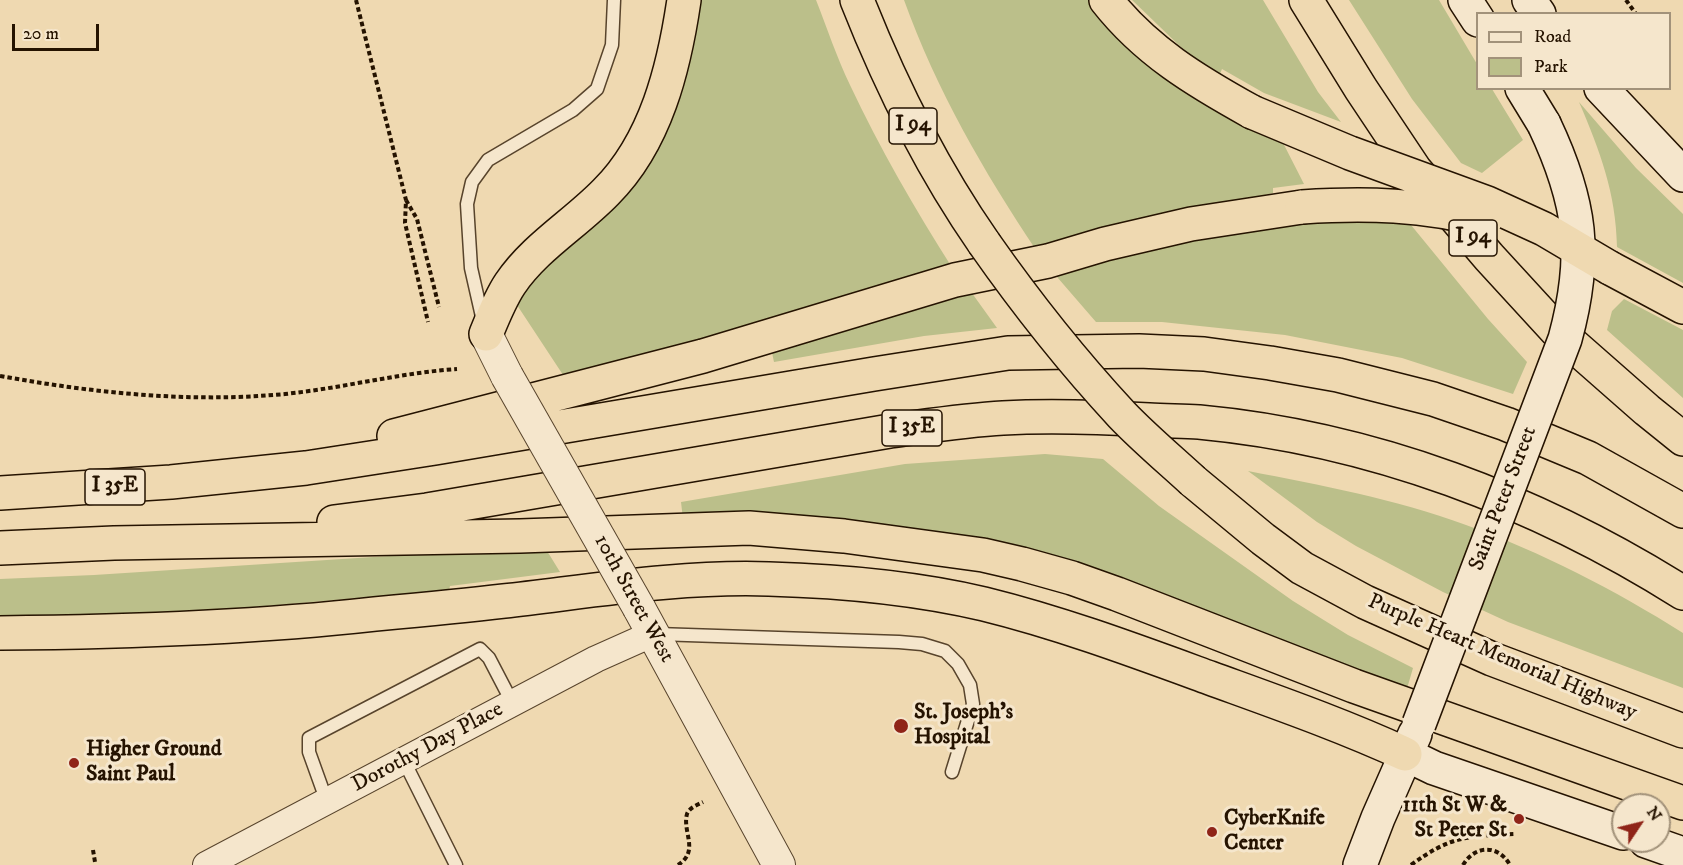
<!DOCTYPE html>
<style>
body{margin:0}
#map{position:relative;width:1683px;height:865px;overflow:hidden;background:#efd9b1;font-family:"IM FELL DW Pica",serif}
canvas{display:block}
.legend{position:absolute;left:1476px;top:12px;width:195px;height:78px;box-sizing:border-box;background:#f5e6cc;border:2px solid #a2927a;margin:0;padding:8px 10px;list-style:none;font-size:18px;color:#251300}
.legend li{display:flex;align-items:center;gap:12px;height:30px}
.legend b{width:30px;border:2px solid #a2927a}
.north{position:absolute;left:1611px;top:793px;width:60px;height:60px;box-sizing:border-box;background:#f5e6cc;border:2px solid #a2927a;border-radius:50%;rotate:55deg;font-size:16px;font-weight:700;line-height:24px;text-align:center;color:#251300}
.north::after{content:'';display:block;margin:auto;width:21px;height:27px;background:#8f2418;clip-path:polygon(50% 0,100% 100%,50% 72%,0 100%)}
.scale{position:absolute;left:12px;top:24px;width:87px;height:27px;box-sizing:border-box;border:3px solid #251300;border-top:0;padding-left:8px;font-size:18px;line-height:21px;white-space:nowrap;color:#251300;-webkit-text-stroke:4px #f5e6cc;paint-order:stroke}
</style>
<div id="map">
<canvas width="1683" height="865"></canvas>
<ul class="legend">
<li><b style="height:8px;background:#f5e6cc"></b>Road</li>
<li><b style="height:16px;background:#bbbf8a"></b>Park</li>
</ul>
<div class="north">N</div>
<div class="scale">20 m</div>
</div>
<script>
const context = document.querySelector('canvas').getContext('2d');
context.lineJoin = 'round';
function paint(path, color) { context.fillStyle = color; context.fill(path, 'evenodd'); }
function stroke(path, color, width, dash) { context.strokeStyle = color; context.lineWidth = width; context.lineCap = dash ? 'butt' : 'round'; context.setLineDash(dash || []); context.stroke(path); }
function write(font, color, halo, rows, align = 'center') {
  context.font = font + ' "IM FELL DW Pica",serif'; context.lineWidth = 6; context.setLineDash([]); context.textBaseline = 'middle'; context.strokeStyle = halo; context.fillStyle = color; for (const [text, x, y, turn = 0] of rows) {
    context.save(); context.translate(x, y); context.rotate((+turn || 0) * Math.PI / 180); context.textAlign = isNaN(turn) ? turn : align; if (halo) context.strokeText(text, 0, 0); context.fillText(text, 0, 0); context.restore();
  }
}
paint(new Path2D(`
 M 696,0 L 816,0 C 827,28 837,58 850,85 C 880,149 915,209 953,269 L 569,384 L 515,302 L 537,267 L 598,209 Z
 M 904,0 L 1095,0 L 1280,137 L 1304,184 L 1273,188 L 1273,193 L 1036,250 C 984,172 936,89 904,0 Z
 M 1132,0 L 1263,0 L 1318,92 L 1341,122 L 1264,93 L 1222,69 L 1219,76 L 1187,53 Z
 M 1349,0 L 1439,0 L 1477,64 L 1478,88 L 1492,89 L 1523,140 L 1482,173 L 1461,163 L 1412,99 Z
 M 1579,102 L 1636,168 L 1683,214 L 1683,283 L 1617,247 C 1616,193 1600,151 1579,102 Z
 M 1402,214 L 1488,319 L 1527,362 L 1513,394 L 1402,358 L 1285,335 L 1162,322 L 1096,322 L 1051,270 L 1284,218 Z
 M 969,289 L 997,328 L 924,336 L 774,362 L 771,348 Z
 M 1624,299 L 1683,330 L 1683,398 L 1607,330 L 1612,311 Z
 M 1045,454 L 1103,459 L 1159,506 L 1293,601 L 1348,635 L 1413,668 L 1406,692 L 1122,587 L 683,519 L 681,502 L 905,464 Z
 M 1248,471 C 1321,485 1395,499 1466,525 C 1541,552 1615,590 1683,633 L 1683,688 L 1508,622 L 1443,592 L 1356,546 L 1317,522 Z
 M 544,546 L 560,572 L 450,586 L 449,590 L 198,612 L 79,617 L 0,617 L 0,579 L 94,575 Z`), '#bbbf8a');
const service = new Path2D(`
 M 483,321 L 471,268 L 467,204 L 472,182 L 488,160 L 573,110 L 597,89 L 612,45 L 614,0
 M 657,634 L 899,642 L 922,644 L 945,651 L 958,664 L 970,685 L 973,704 L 952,772
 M 404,761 L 456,865
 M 327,802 L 309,752 L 309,738 L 480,649 L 489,658 L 513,704`);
const minor = new Path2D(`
 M 206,865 L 596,659 L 652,634`);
const tertiary = new Path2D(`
 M 486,334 L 507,376
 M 639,608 L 779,865`);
const secondary = new Path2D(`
 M 1465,0 L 1478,20
 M 1529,0 L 1539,14
 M 1522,88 L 1544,124
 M 1601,88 L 1683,175
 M 1405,754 L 1434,768 L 1623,833
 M 1646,841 L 1683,854
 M 1360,865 L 1378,818 L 1415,734`);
const motorway = new Path2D(`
 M 857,0 C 891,86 931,167 984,243
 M 1106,0 C 1146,51 1196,81 1252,112
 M 1306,0 L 1361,89 L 1415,170 L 1489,257 L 1556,330 L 1647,410 L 1683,439
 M 1610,268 L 1683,307
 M 486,334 C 493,317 500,299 510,284 C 535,247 575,224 606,192 C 656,142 674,68 684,0
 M 394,436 L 703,356 L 955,280 L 1048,261 L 1105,244 L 1191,224 L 1302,207
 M 1193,481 L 1263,539 L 1302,568 L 1365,602 L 1492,659 L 1683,731
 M 0,493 L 171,482 L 306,468 L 435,448 L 874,374 L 1008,353 L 1139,351 L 1204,354 L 1270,363 L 1338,375 L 1433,399 L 1506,424 L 1588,458 L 1683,511
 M 334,522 L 427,510 L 890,431 C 928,426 965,420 1003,418 C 1052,415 1100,417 1149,420 C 1165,421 1182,421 1199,422 C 1371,438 1537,501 1683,593
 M 0,548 L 114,543 L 520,536 L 749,528 L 844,536 L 983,555 L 1022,564 L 1072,578 L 1117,594 L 1354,686 L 1683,803
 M 0,633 C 125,632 250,628 375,614 C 418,610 461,606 504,601 C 592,591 680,576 769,579 C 839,581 916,588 984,604 C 1061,623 1136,651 1210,678 C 1276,702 1342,725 1405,754`);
stroke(service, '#58442c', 15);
stroke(minor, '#58442c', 28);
stroke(tertiary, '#58442c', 34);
stroke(secondary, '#251300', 36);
stroke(motorway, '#251300', 36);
stroke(new Path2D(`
 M 356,0 L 406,200 L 405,223 L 428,322
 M 1626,0 L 1636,14
 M 406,200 L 417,219 L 439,307
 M 0,376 C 95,393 189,403 285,394 C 343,388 399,373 457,369
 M 93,850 L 95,862
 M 678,865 C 700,851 682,832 687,814 C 689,808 697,805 703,802
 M 1411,865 C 1451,836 1466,836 1515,834
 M 1463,865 C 1475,845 1498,844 1510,865`), '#251300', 4, [4.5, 3]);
stroke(service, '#f5e6cc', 12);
stroke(minor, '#f5e6cc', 26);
stroke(tertiary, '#f5e6cc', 32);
stroke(secondary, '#f5e6cc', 33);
stroke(motorway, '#efd9b1', 33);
const tertiaryBridge = new Path2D(`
 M 507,376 L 639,608`);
const secondaryBridge = new Path2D(`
 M 1419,724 L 1565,339 C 1588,255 1581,202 1544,124`);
const motorwayBridge = new Path2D(`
 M 1252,112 L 1350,153 L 1487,203 L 1544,229 L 1610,268
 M 1302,207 C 1364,203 1425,204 1485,221
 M 984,243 C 1026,303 1072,361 1122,415 C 1144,438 1169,459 1193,481`);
stroke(tertiaryBridge, '#58442c', 34, []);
stroke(secondaryBridge, '#251300', 36, []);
stroke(motorwayBridge, '#251300', 36, []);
stroke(tertiaryBridge, '#f5e6cc', 32);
stroke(secondaryBridge, '#f5e6cc', 33);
stroke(motorwayBridge, '#efd9b1', 33);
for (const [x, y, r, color] of [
 [901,726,8,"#8f2418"],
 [74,763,6,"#8f2418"],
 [1519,819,6,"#8f2418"],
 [1212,832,6,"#8f2418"]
]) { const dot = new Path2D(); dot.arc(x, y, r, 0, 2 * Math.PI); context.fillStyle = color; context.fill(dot); stroke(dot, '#f5e6cc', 2); }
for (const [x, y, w] of [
 [913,126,48],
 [1473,238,48],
 [912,428,60],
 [115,487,60]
]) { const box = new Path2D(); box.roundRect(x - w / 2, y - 18, w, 36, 4.5); context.fillStyle = '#f5e6cc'; context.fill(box); stroke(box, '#251300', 1.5); }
write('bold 21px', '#251300', null, [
 ["I 94",913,126],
 ["I 94",1473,238],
 ["I 35E",912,428],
 ["I 35E",115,487]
]);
write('22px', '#251300', '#f5e6cc', [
 ["Saint Peter Street",1504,499,-69],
 ["10th Street West",633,599,61],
 ["Purple Heart Memorial Highway",1502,658,23],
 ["Dorothy Day Place",428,748,-28]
]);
write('bold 22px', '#251300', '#f5e6cc', [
 ["St. Joseph's",914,713],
 ["Hospital",914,738],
 ["Higher Ground",86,750],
 ["Saint Paul",86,775],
 ["11th St W &",1507,806,"right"],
 ["St Peter St",1507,831,"right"],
 ["CyberKnife",1224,819],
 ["Center",1224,844]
], 'left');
</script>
